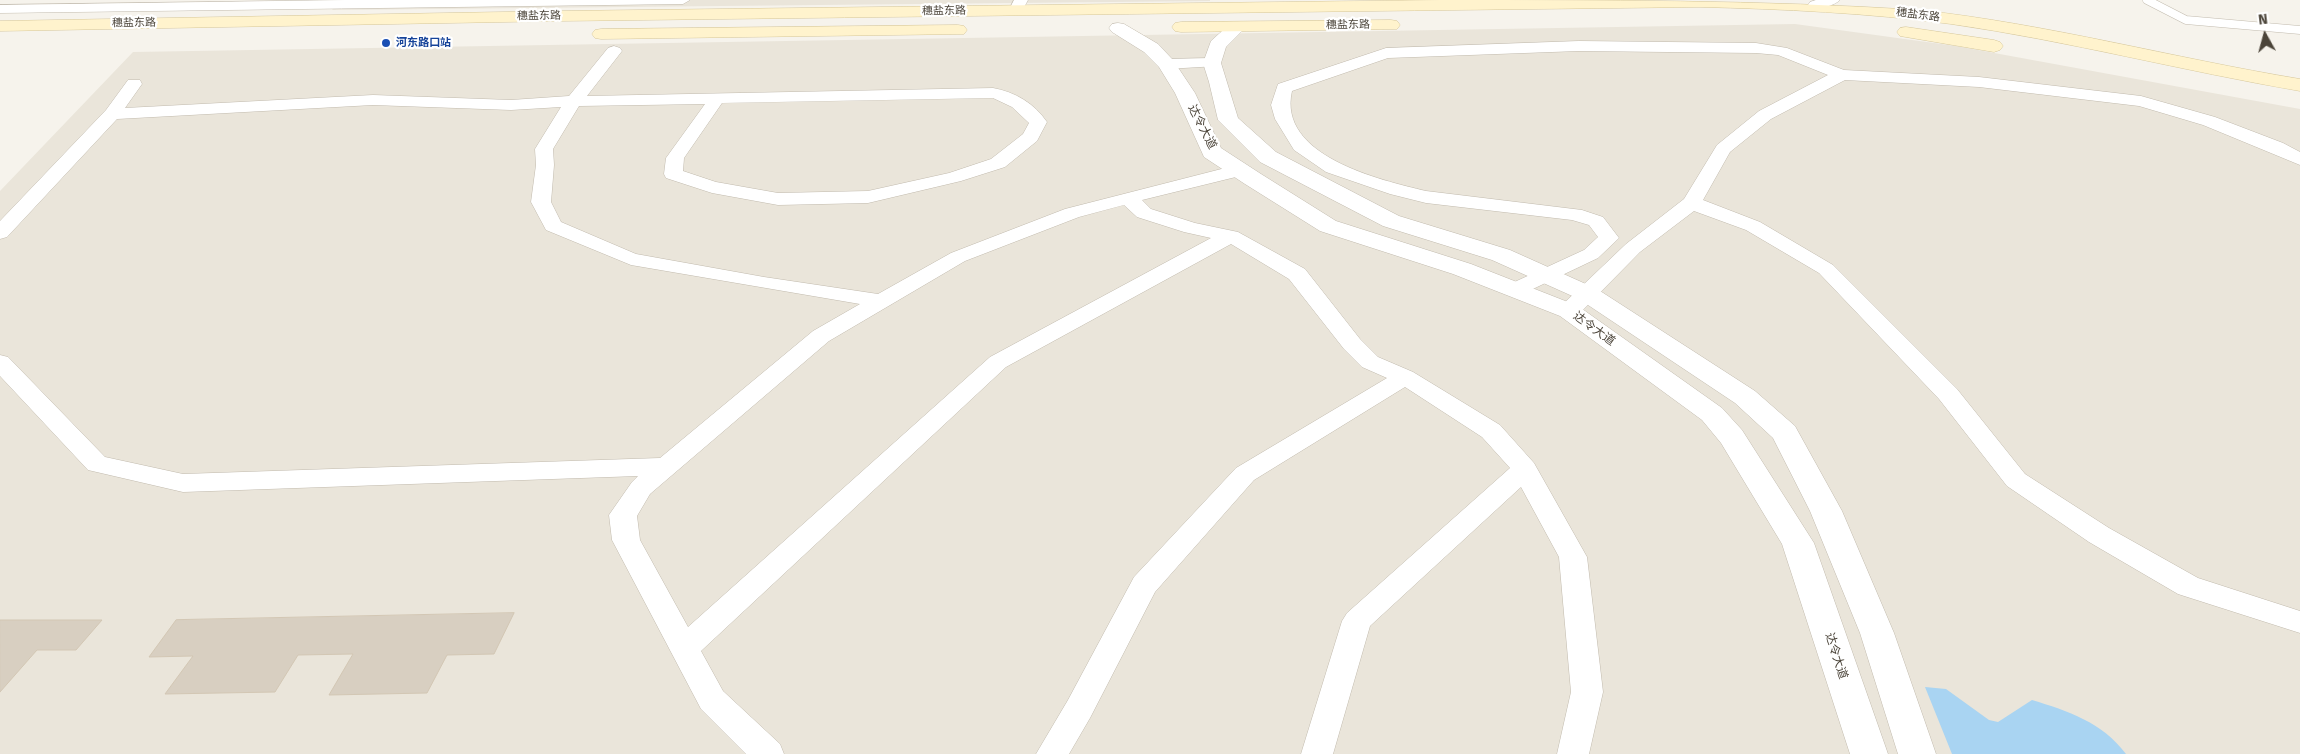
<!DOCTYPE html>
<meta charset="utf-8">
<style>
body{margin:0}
#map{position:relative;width:2300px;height:754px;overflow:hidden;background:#f6f3ec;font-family:"Fira Sans",sans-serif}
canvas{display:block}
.north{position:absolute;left:2240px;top:10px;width:50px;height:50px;-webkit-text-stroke:4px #fff;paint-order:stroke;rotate:353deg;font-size:14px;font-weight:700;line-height:20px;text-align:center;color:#4b4439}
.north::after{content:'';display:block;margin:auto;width:18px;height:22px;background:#4b4439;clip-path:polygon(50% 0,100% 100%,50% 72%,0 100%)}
</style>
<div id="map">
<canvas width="2300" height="754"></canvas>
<div class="north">N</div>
</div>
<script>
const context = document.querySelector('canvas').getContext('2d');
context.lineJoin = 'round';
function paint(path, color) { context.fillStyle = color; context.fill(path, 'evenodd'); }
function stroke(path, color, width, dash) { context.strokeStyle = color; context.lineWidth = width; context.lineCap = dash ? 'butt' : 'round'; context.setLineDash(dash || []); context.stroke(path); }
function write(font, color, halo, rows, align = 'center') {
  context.font = font + ' "Fira Sans","Noto Sans SC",sans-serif'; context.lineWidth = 4.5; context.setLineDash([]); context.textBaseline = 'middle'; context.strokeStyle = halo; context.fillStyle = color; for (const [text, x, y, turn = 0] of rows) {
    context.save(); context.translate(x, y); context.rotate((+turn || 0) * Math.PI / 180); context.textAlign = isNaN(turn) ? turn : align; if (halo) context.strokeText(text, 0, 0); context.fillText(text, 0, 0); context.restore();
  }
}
paint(new Path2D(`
 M 340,0 L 1210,0 L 1210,1 L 332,10 Z
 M 1795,24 L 1956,46 L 2300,109 L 2300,754 L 0,754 L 0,191 L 133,52 Z`), '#eae5da');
paint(new Path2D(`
 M 1925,687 L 1946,689 L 1989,720 L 1998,722 L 2032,700 C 2068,711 2102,722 2126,754 L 1952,754 Z`), '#a9d4f2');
const building = new Path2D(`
 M 514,613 L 494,654 L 447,655 L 427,693 L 329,695 L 353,654 L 298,655 L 275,692 L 165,694 L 193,656 L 149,657 L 176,620 Z
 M 0,620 L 102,620 L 76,650 L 37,650 L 0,692 Z`);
paint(building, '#d8cfc1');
stroke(building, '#d3c7b4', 1);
const service = new Path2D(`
 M 2147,0 L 2186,20 L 2300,30`);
const minor = new Path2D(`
 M 345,0 L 690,0 L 683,4 L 0,13 L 0,5 Z
 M 1014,0 L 1028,0 L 1021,13 L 1016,14 L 1009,10 Z
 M 1816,0 L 1840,0 C 1834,6 1818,10 1810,8 L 1808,5 L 1810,2 Z
 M 1579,41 L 1756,43 L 1787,48 L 1844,70 L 1979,77 L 2141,96 L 2215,117 L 2283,143 L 2300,152 L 2300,165 L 2203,125 L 2139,106 L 1979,87 L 1845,80 L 1771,119 L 1730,152 L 1703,200 L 1760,222 L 1833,265 L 1957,389 L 2025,474 L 2109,528 L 2198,578 L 2300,611 L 2300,633 L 2178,594 L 2089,542 L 2007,486 L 1939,399 L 1819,273 L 1746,230 L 1694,211 L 1640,252 L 1577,316 L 1569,318 L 1561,316 L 1558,311 L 1561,306 L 1626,244 L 1684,199 L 1717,145 L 1759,111 L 1828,75 L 1778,55 L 1756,53 L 1579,51 L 1388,58 L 1292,91 C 1277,156 1380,180 1426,191 L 1582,210 L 1603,217 L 1619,238 L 1598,258 L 1516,297 L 1508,295 L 1505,290 L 1508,285 L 1584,250 L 1598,237 L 1589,225 L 1572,220 L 1426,203 L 1390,194 L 1326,172 L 1294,150 L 1275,119 L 1271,105 L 1278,84 L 1386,48 Z
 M 614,46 L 620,48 L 622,51 L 587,96 L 993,88 C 1015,92 1034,103 1047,122 L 1037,141 L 1005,167 L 961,181 L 868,203 L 778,205 L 712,193 L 666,178 L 664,174 L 666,158 L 705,104 L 579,106 L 553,149 L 554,165 L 551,202 L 561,222 L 636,254 L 764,277 L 878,294 L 951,253 L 1065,209 L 1241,164 L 1248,166 L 1250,170 L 1248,174 L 1142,200 L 1151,209 L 1195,223 L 1238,232 L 1305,269 L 1360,339 L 1378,357 L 1413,372 L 1500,425 L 1534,463 L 1587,557 L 1603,692 L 1589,754 L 1557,754 L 1571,692 L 1559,557 L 1521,487 L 1370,626 L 1333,754 L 1301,754 L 1342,621 L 1347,613 L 1510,468 L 1482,437 L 1405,387 L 1254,480 L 1155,592 L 1090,718 L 1069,754 L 1036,754 L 1068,700 L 1134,577 L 1236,468 L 1387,378 L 1362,367 L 1344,349 L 1289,279 L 1231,244 L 1006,367 L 701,651 L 723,691 L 780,744 L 784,754 L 746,754 L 701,709 L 612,540 L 609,515 L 632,482 L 638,476 L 183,492 L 88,470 L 0,376 L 0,355 L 8,357 L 105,457 L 183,474 L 660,458 L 813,331 L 860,304 L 631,265 L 546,230 L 531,202 L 536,165 L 535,149 L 561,107 L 511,110 L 373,105 L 117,119 L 7,237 L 0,239 L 0,221 L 106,110 L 128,80 L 140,80 L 142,84 L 125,108 L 373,95 L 511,100 L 569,96 L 608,48 ZM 993,98 L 1012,107 L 1029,123 L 1023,134 L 991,159 L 949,173 L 868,191 L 778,193 L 716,182 L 683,171 L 684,158 L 722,103 ZM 1124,205 L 1137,217 L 1184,232 L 1211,238 L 990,357 L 688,627 L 640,540 L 637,516 L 650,494 L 829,341 L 965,261 L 1079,217 Z
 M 1212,58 L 1218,60 L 1220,63 L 1218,66 L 1166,69 L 1160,67 L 1158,64 L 1160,61 L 1166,59 Z`);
const tertiary = new Path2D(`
 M 1237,22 L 1243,23 L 1246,27 L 1226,47 L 1221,63 L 1238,118 L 1276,152 L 1399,216 L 1510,250 L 1597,289 L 1755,391 L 1795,426 L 1842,511 L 1894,633 L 1936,754 L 1898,754 L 1860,633 L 1810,511 L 1773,438 L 1735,403 L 1579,299 L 1492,260 L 1383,226 L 1260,162 L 1218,120 L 1209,82 L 1203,63 L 1211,41 L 1231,23 Z
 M 1118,23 L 1124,24 L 1158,44 L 1173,60 L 1195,93 L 1221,148 L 1261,174 L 1336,221 L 1471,264 L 1578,306 L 1722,408 L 1742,430 L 1814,543 L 1888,754 L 1850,754 L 1782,544 L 1721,443 L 1702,420 L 1560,316 L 1453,274 L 1320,231 L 1245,184 L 1204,157 L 1175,93 L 1159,67 L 1144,52 L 1112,32 L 1109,28 L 1112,24 Z`);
const secondary = new Path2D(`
 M 1442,0 C 1600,0 1762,0 1919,10 C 2048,24 2173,58 2300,79 L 2300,91 C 2183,71 2069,41 1951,24 C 1868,13 1783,9 1699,7 L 560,21 L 0,31 L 0,21 L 560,11 Z
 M 1391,20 L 1397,21 L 1400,25 L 1397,29 L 1181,32 L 1175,31 L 1172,27 L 1175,23 L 1181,22 Z
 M 958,25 L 964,26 L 967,30 L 964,34 L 601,39 L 595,38 L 592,34 L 595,30 L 601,29 Z
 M 1906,27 L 1994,40 L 2000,42 L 2003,46 L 2000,50 L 1994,52 L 1900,36 L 1897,32 L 1900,28 Z`);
stroke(service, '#c2bbae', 9);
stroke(minor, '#c2bbae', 1);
stroke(tertiary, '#c2bbae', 1);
stroke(secondary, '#d6c79b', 1);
stroke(service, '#fff', 8);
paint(minor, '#fff');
paint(tertiary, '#fff');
paint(secondary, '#fff3cd');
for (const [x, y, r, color] of [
 [386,43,5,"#1a4fb4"]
]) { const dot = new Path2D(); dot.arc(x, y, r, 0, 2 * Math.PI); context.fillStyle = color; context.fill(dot); stroke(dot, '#fff', 2); }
write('11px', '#4b4439', '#fff', [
 ["穗盐东路",944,11,-1],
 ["穗盐东路",1918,15,7],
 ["穗盐东路",539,16,-1],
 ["穗盐东路",134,23,-1],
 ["穗盐东路",1348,25,-1]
]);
write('bold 11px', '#164399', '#fff', [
 ["河东路口站",396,43]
], 'left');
write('12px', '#4b4439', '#fff', [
 ["达令大道",1202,127,63],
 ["达令大道",1594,329,36],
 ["达令大道",1836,656,72]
]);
</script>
